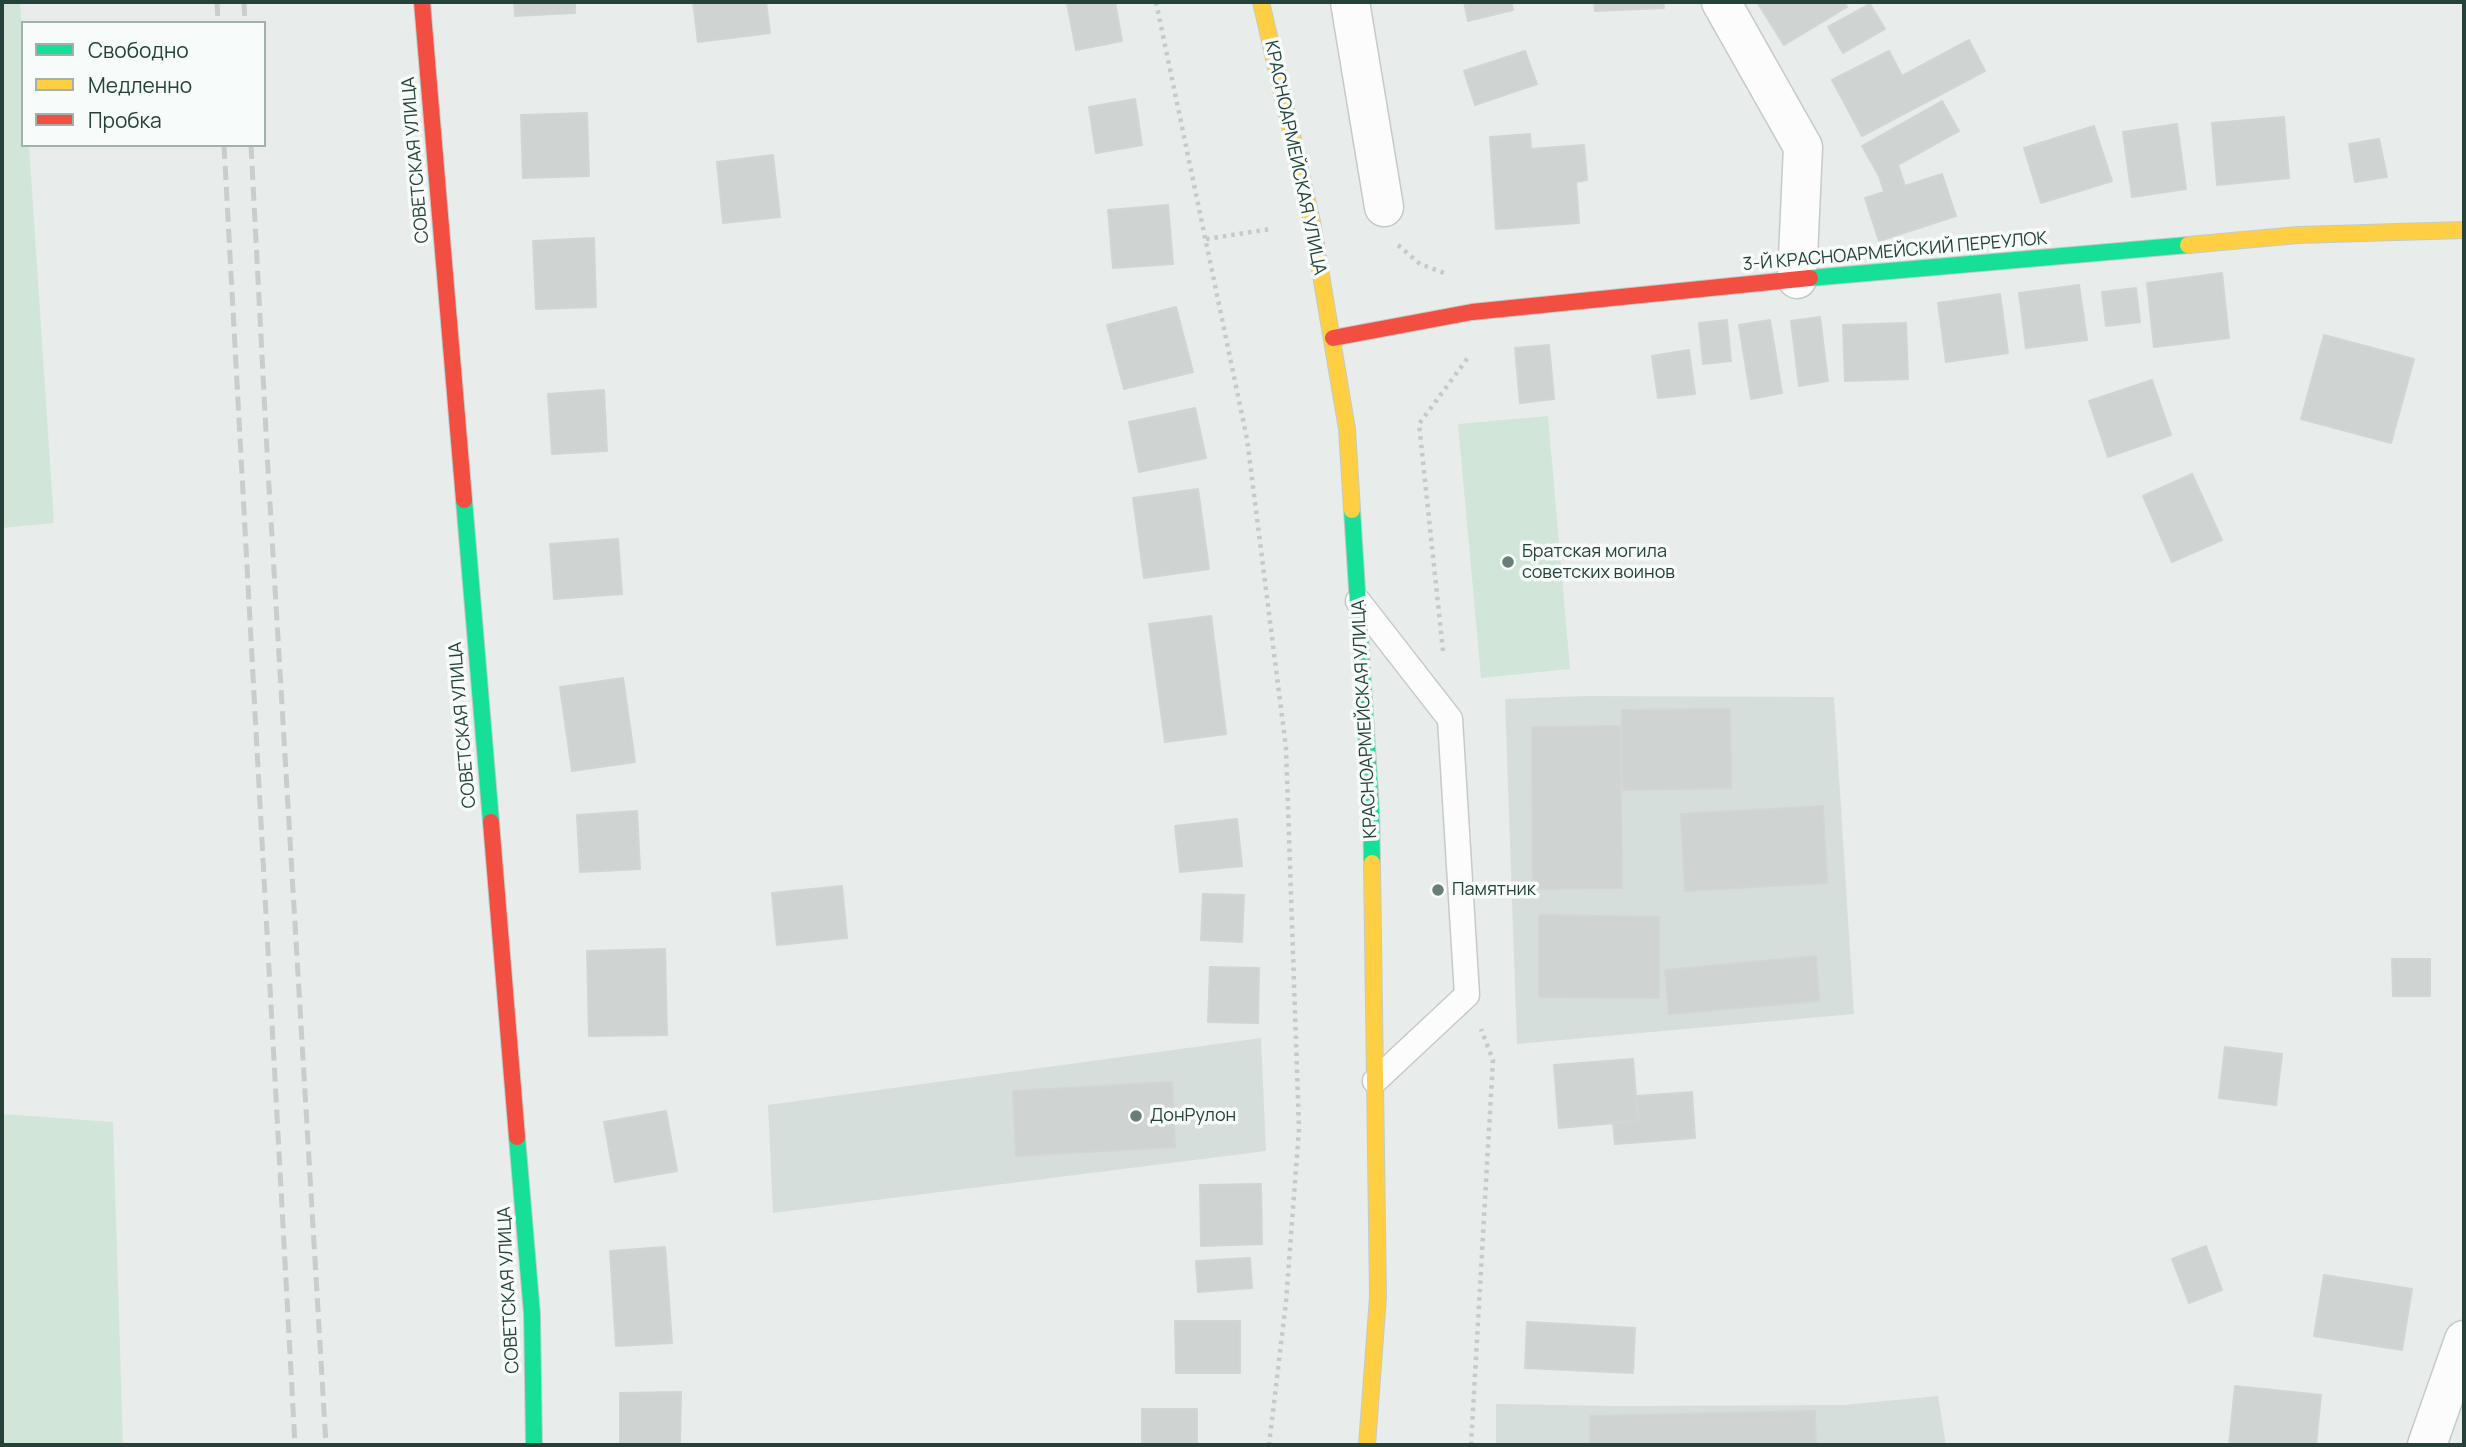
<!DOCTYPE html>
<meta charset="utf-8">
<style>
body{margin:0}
#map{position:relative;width:2466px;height:1447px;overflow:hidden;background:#e8edeb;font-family:Manrope,sans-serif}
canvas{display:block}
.frame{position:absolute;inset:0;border:4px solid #24423a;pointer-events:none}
.legend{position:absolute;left:21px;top:21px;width:245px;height:126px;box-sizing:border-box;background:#f7fbf9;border:2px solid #a3b1ad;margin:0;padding:9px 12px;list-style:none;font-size:21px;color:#24423a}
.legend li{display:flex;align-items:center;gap:14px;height:35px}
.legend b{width:35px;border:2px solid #a3b1ad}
</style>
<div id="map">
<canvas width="2466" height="1447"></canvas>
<div class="frame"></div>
<ul class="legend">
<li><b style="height:9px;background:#16e098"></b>Свободно</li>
<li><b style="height:9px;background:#ffcf43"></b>Медленно</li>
<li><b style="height:9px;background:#f24e42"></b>Пробка</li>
</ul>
</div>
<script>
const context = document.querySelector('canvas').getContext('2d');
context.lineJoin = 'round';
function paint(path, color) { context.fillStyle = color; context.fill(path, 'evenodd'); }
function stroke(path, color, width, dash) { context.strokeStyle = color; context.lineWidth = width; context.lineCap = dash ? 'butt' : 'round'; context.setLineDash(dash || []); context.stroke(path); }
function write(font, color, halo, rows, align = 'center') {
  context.font = font + ' Manrope,sans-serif'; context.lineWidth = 7; context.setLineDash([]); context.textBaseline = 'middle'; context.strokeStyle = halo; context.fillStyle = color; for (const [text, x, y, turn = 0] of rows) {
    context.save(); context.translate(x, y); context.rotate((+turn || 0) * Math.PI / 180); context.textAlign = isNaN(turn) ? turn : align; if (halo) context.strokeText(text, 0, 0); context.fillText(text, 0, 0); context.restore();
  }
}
paint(new Path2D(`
 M 1585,696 L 1834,697 L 1854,1014 L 1517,1044 L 1505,699 Z
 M 1261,1038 L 1266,1151 L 773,1213 L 768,1105 Z
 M 1938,1396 L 1946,1445 L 1496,1445 L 1496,1404 L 1618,1406 L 1843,1405 Z`), '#d6dedb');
paint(new Path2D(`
 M 2,2 L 20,2 L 23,44 L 23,145 L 29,145 L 54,523 L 2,528 Z
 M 1548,416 L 1570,669 L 1481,678 L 1458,424 Z
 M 2,1114 L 113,1122 L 123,1445 L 2,1445 Z`), '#d1e6d8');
const building = new Path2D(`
 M 514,2 L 575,2 L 575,13 L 515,16 Z
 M 693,2 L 766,2 L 770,33 L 698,42 Z
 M 1075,2 L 1115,2 L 1122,41 L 1076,50 L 1067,3 Z
 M 1464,2 L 1511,2 L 1513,10 L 1468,21 Z
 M 1594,2 L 1663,2 L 1664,8 L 1595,11 Z
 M 1757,2 L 1844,2 L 1847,7 L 1784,45 Z
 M 1870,4 L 1885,29 L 1843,53 L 1828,27 Z
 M 1969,40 L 1985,71 L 1862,136 L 1832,80 L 1889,51 L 1902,76 Z
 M 1525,51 L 1537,84 L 1475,105 L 1464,71 Z
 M 1135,99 L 1142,145 L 1096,153 L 1089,107 Z
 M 1942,101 L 1959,131 L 1898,165 L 1905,186 L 1942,174 L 1956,216 L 1879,241 L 1865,198 L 1884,192 L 1879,176 L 1862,146 Z
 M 587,113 L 589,176 L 523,178 L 521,115 Z
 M 2284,117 L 2289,178 L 2217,185 L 2212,123 Z
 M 2177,124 L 2186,189 L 2132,197 L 2123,132 Z
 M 2094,126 L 2112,181 L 2041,203 L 2024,148 Z
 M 1530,134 L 1531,149 L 1584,145 L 1587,180 L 1576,182 L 1579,223 L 1496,229 L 1490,137 Z
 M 2379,139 L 2387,177 L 2355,182 L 2349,144 Z
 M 773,155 L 780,217 L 723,223 L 717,162 Z
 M 1168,205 L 1173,264 L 1113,268 L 1108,210 Z
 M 594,238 L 596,307 L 536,309 L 533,241 Z
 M 2222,273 L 2229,338 L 2154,347 L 2147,283 Z
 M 2079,285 L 2087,340 L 2026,348 L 2019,293 Z
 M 2136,288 L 2140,322 L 2106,326 L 2102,292 Z
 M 2000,294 L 2008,353 L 1946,362 L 1938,303 Z
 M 1176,307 L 1193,372 L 1124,389 L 1107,325 Z
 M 1820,317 L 1828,381 L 1799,386 L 1791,321 Z
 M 1727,320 L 1731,361 L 1703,364 L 1699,323 Z
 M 1770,320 L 1782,393 L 1751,399 L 1739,325 Z
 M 1906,323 L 1908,379 L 1845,381 L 1843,325 Z
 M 2324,335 L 2414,359 L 2391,443 L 2301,419 Z
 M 1549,345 L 1554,399 L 1520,403 L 1515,348 Z
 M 1689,350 L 1695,394 L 1658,398 L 1652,356 Z
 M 2152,380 L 2171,435 L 2108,457 L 2089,401 Z
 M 604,390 L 607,451 L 552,454 L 548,394 Z
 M 1195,408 L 1206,458 L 1139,472 L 1129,422 Z
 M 2192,474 L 2222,540 L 2172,562 L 2143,496 Z
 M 1198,489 L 1209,569 L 1144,578 L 1133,498 Z
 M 618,539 L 622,594 L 554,599 L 550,544 Z
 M 1211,616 L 1226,734 L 1165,742 L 1149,624 Z
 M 623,678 L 635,762 L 572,771 L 560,687 Z
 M 1730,709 L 1731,788 L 1623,790 L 1622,710 Z
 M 1620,726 L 1622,888 L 1533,889 L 1532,727 Z
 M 1823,806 L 1827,883 L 1685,891 L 1681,814 Z
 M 637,811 L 640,869 L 580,872 L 577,815 Z
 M 1237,819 L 1242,866 L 1180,872 L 1175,826 Z
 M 842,886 L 847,938 L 777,945 L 772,893 Z
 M 1203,894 L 1244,895 L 1242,942 L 1201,940 Z
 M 1539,915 L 1659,917 L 1659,998 L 1539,997 Z
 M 665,949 L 667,1035 L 589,1036 L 587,951 Z
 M 1816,956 L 1819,1001 L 1669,1014 L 1665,970 Z
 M 2392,959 L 2430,959 L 2430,996 L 2393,996 Z
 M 1210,967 L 1259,968 L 1258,1023 L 1208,1022 Z
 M 2225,1047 L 2282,1054 L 2276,1105 L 2219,1098 Z
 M 1633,1059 L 1638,1121 L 1559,1128 L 1554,1065 Z
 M 1172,1082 L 1175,1147 L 1016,1156 L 1013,1091 Z
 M 1692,1092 L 1695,1138 L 1615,1144 L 1613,1123 L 1638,1121 L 1637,1096 Z
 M 666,1111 L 677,1171 L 615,1182 L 604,1122 Z
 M 1261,1184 L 1262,1244 L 1201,1246 L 1200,1185 Z
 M 2206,1246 L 2222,1290 L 2189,1303 L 2172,1259 Z
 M 665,1247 L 672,1343 L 616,1346 L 610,1251 Z
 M 1250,1258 L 1252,1288 L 1198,1292 L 1196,1261 Z
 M 2324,1275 L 2412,1289 L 2402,1350 L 2314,1336 Z
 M 1175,1321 L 1240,1321 L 1240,1373 L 1176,1373 Z
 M 1527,1322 L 1635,1328 L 1633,1373 L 1525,1368 Z
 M 2235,1386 L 2321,1395 L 2316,1445 L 2229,1445 Z
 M 681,1392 L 680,1445 L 620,1445 L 620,1393 Z
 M 1142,1409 L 1197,1409 L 1197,1445 L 1142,1445 Z
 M 1815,1411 L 1816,1445 L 1590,1445 L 1590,1416 Z`);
paint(building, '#cfd4d2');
stroke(building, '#d1d6d4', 2);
const lane = new Path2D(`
 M 1358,601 L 1450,719 L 1467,995 L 1375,1081`);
const street = new Path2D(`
 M 1350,2 L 1384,207
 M 1721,2 L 1803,147 L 1797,279
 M 2427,1445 L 2464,1340`);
const fast = new Path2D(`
 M 1810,278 L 2188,245
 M 464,500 L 491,822
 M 1352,510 L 1371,810 L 1372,863
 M 517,1137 L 532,1314 L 534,1445`);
const slow = new Path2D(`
 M 1261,2 L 1312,222 L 1347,429 L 1352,510
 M 2188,245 L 2298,235 L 2464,230
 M 1367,1445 L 1378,1297 L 1372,863`);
const jam = new Path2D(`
 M 422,2 L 464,500
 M 1333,338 L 1472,312 L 1810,278
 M 491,822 L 517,1137`);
stroke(lane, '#c5cac8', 27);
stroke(street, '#c5cac8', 41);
stroke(fast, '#c3cbc8', 18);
stroke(slow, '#c3cbc8', 18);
stroke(jam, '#c3cbc8', 18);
stroke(new Path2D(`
 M 1156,2 L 1247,439 L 1286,748 L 1299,1129 L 1286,1302 L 1269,1445
 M 1206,239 L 1271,229
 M 1398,245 L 1420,264 L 1444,273
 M 1443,651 L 1419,424 L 1470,355
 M 1471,1445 L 1493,1060 L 1481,1029`), '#c3ccca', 4.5, [3.5, 5]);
stroke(lane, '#fcfcfc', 24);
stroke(street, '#fcfcfc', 38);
stroke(fast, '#16e098', 16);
stroke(slow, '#ffcf43', 16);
stroke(jam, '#f24e42', 16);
stroke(new Path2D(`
 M 217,2 L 218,23
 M 244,2 L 245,23
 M 224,145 L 295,1445
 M 251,145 L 268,470 L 326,1445`), '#c9cdcc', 5, [14, 7]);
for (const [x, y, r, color] of [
 [1508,562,7,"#697e78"],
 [1438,890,7,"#697e78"],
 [1136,1116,7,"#697e78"]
]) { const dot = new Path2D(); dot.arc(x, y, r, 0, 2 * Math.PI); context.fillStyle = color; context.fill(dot); stroke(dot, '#f7fbf9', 2.5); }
write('18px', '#24423a', '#f7fbf9', [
 ["КРАСНОАРМЕЙСКАЯ УЛИЦА",1295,158,78],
 ["СОВЕТСКАЯ УЛИЦА",416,160,-95],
 ["3-Й КРАСНОАРМЕЙСКИЙ ПЕРЕУЛОК",1895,252,-5],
 ["КРАСНОАРМЕЙСКАЯ УЛИЦА",1365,719,-93],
 ["СОВЕТСКАЯ УЛИЦА",463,725,-95],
 ["СОВЕТСКАЯ УЛИЦА",509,1290,-93]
]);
write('18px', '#24423a', '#f7fbf9', [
 ["Братская могила",1522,552],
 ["советских воинов",1522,573],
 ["Памятник",1452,890],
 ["ДонРулон",1150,1116]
], 'left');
</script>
